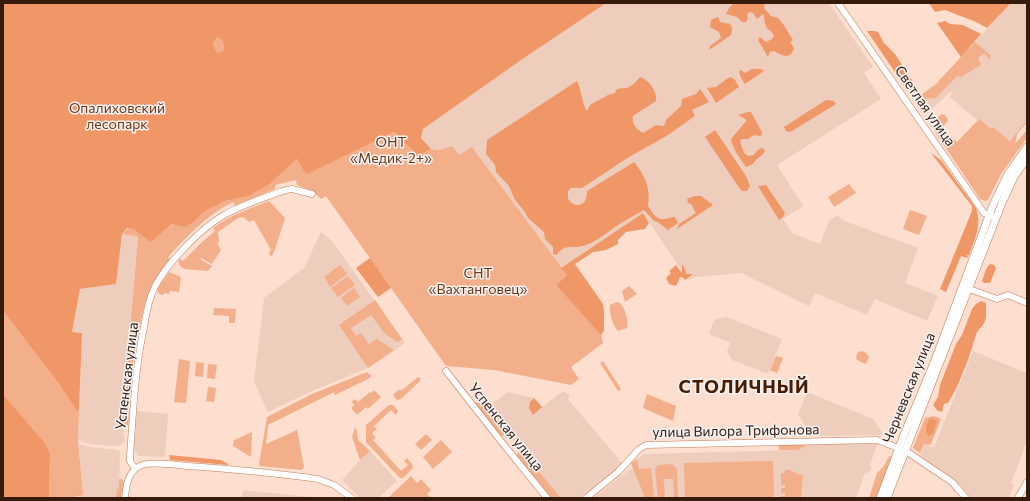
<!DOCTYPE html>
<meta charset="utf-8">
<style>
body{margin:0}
#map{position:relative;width:1030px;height:501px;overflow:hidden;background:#fedece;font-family:Commissioner,sans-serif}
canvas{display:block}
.frame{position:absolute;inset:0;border:4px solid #361a0a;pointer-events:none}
</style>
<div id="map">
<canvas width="1030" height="501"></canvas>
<div class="frame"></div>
</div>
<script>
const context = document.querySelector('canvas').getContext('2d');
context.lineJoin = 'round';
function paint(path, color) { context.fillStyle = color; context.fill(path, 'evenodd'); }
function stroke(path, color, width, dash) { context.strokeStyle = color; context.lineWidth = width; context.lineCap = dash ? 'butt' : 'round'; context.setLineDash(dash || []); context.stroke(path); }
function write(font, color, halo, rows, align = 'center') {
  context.font = font + ' Commissioner,sans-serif'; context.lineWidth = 3; context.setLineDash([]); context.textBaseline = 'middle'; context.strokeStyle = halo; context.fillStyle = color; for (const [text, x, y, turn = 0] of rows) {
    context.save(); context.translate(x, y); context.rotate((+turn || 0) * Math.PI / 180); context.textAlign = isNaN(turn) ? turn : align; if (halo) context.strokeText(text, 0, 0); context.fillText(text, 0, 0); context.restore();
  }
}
paint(new Path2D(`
 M 606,3 L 829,3 L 873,67 L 864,73 L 881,99 L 777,165 L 803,206 L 783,219 L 792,233 L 820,244 L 829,221 L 838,215 L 842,220 L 918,248 L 905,283 L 938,296 L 927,321 L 875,299 L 867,315 L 815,293 L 809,306 L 741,273 L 696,277 L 688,280 L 643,213 L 561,268 L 472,147 L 459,155 L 452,146 L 438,150 L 431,149 L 421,138 L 423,129 L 524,58 Z
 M 1011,3 L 1023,3 L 1027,7 L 1027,120 L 1010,141 L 993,127 L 990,128 L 979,120 L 978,120 L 961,107 L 949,96 L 952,94 L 951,91 L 932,109 L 922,94 L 935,85 Z
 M 321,232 L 332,241 L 405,343 L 368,368 L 310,392 L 268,412 L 254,382 L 264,298 L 304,268 Z
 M 122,234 L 138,237 L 122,424 L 125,442 L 118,446 L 107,446 L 86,443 L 78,440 L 82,333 L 72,332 L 80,289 L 116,284 Z
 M 727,317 L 782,339 L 768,374 L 732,360 L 727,351 L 730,343 L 709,334 L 712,325 L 716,319 Z
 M 973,351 L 1027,373 L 1027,441 L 1011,483 L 1014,485 L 1009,498 L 969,498 L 959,484 L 955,493 L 948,483 L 937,474 L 917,464 L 917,461 L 924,444 L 934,448 Z
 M 508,392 L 534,398 L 542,407 L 562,392 L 565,392 L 570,396 L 568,399 L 572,404 L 622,463 L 617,469 L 580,498 L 561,498 L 487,408 Z
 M 807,392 L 873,419 L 882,432 L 881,435 L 812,436 L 798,415 Z
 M 137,411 L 168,414 L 165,457 L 138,456 L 134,450 Z
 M 79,444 L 90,447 L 118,450 L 120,452 L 119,489 L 117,489 L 116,498 L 68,498 L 82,495 Z
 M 808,444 L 877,444 L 870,466 L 872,467 L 870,472 L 865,473 L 856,498 L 593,498 L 625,473 L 633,468 L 631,463 L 644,454 L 799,450 Z
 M 370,451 L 397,481 L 378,498 L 360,498 L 342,480 L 360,460 Z
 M 243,490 L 311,497 L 310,498 L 242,498 Z`), '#efcdbc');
paint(new Path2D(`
 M 217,36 C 222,40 225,44 225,50 L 218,53 L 215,50 L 213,43 Z
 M 975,42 L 989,54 L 991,56 L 989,60 L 985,53 L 978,58 L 981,65 L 961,77 L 957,76 L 935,99 L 934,98 L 924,99 L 922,94 L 935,85 Z
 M 942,114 L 945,115 L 948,120 L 942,128 L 957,142 L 979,119 L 990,128 L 993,127 L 1010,141 L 1027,120 L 1027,122 L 1017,134 L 1015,144 L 1027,130 L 1027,138 L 1001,174 L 988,200 L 985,201 L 980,199 L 935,132 C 934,125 935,118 942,114 Z
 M 394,132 L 418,156 L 431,149 L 439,150 L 452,146 L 459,155 L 472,147 L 567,275 L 556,285 L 601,334 L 603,343 L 571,367 L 579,379 L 571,385 L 494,370 L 446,366 L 326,196 L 321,199 L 312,191 L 297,185 L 296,180 L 275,185 L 275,189 L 235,206 L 233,202 C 207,215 187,236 168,257 L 170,260 C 164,267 157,275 152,285 C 143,304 139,330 135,351 L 133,352 L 134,358 L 132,365 L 130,376 L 132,387 L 128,408 L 129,421 L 128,425 L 122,424 L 138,237 L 122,234 L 128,228 L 133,229 L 151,241 L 173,224 L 195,221 L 204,212 L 225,201 L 249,196 L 270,184 L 297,159 L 306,175 Z
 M 849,184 L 856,193 L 834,207 L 828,197 Z
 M 269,201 L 285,218 L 274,252 L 271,257 L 269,253 L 271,250 L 254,220 L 249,222 L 243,217 L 238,218 L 218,232 L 219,242 L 217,243 L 221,250 L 212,264 L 201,258 L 201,260 L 212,266 L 208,271 L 184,269 C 180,267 178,264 179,260 L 180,259 L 183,261 L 202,242 L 215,231 L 213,228 C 230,215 249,209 269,201 Z
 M 910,210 L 927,216 L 919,235 L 903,229 Z
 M 340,265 L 347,274 L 330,287 L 324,277 Z
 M 169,272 L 181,277 L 179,292 L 170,291 L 169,294 L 164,293 L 163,295 L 159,294 L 157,289 Z
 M 348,276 L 355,285 L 338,297 L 331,288 Z
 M 629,286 L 637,294 L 625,302 L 622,291 Z
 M 354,288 L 360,297 L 347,306 L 341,298 Z
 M 375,300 L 402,339 L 398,342 L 385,334 L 371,315 L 351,328 L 356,336 L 361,333 L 369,344 L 377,339 L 394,350 L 368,368 L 339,325 Z
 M 617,302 L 620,303 C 625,308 629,321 627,328 L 618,331 C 613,326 609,313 610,305 Z
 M 214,308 L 236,309 L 235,323 L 229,323 L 229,316 L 213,315 Z
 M 3,311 L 59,384 L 77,411 L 79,410 L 78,440 L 83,495 L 68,498 L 49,498 L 50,454 L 45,443 L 3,394 Z
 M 862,351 L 866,353 L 869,357 L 866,364 L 857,360 L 856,357 L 858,352 Z
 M 776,356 L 783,358 L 777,373 L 770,370 Z
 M 179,359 L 190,361 L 186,403 L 174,402 Z
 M 603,361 L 621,389 L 618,391 L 600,363 Z
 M 196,362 L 204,363 L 203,377 L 195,376 Z
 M 208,364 L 217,365 L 215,379 L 207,378 Z
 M 367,372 L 371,376 L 368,379 L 335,395 L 334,392 L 268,425 L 266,444 L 297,430 L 304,467 L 302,470 L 260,466 L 259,464 L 267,417 L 312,394 Z
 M 418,377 L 420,378 L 420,381 L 401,399 L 397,400 L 393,395 L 398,390 L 402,390 Z
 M 208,387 L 216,388 L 214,402 L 206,401 Z
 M 374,390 L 381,397 L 368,409 L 366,407 L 357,415 L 351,408 L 355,405 L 351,402 L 355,399 L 358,402 L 370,392 L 371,393 Z
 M 647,394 L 676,406 L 673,421 L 643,408 Z
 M 474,402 L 482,403 L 485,407 L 489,404 L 490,406 L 487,408 L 507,433 L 501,437 Z
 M 389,405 L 393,405 L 398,411 L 396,415 L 391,410 L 374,426 L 377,429 L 372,433 L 376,438 L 373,440 L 401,471 L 408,465 L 404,461 L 407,458 L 412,464 L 413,468 L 403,478 L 400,478 L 366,442 L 366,425 Z
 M 934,416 L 941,419 L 931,444 L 928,445 L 924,444 L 920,453 L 913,448 L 925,418 Z
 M 355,427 L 357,431 L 358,440 L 370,451 L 360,460 L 352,437 Z
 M 252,432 L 251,457 L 233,446 L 234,440 Z
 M 426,434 L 432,440 L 421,450 L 415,444 Z
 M 441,440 L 452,452 L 433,469 L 423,457 Z
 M 808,444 L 799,450 L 779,450 L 779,445 Z
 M 521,450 L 561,498 L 550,498 L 516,455 Z
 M 890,456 L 892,457 L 877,498 L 869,498 L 877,473 L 884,466 L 888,458 Z
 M 637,459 L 639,469 L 651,468 L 654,498 L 645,498 L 631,463 Z
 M 773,461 L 774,496 L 772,498 L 685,498 L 684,463 Z
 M 672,464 L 677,469 L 678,498 L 674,498 L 673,479 L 664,479 L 665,498 L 658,498 L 655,469 L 658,465 Z
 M 785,470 L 789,470 L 803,476 L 801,498 L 781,498 L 781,496 L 785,496 L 785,493 L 781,493 L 781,488 L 785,488 L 785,485 L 781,485 L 781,473 L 785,473 Z
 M 411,476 L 417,483 L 421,479 L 431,490 L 427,494 L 431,498 L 388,498 Z
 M 119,479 L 122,479 L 124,482 L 123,498 L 116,498 L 117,489 L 119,489 Z`), '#f3ae8a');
paint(new Path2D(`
 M 3,3 L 606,3 L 524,58 L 423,129 L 421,138 L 431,149 L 418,156 L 394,132 L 306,175 L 297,159 L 270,184 L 249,196 L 225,201 L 204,212 L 195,221 L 185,227 L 172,224 L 151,242 L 133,229 L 127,228 L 122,234 L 116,284 L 80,289 L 72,332 L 82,333 L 79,410 L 77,411 L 59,384 L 3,311 ZM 217,37 C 222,39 225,44 224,50 L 218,53 L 215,50 L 213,43 Z
 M 734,3 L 767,3 L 765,4 L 764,8 L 771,16 L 778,18 L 783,24 L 793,40 L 790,42 L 794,48 C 790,61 782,55 774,51 L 770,52 L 768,57 L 758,40 L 760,37 L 766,42 L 772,39 L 774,36 C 773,32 770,31 767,28 C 764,23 765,19 763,14 L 757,19 L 753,13 L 749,12 L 747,15 L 748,18 L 746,22 L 742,22 L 737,17 L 726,14 L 729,8 Z
 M 929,3 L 1011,3 L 987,28 L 976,22 L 945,10 L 935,12 Z
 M 718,17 L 720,22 L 730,24 C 733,28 732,31 731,35 L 709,50 L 710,46 L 721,38 L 719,32 L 710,27 L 711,20 Z
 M 945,21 L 950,24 L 963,25 L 981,34 L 961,57 L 937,23 Z
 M 867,31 L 875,31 L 878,32 L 884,43 L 895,54 L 924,99 L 916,100 L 916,92 L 908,90 L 903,84 Z
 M 752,69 L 761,69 L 764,71 L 745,84 L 741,78 L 739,71 L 741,70 L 745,73 Z
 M 640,77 C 649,80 658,92 656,101 L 633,116 C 631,123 637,130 643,133 L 656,125 L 663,126 L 665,124 L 666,120 L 681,106 L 682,99 L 696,94 L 700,89 L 709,102 L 692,110 L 695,116 L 668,135 L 629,157 L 582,188 L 571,188 L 568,191 C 568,193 568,196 568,198 C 570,205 581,208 585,201 C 586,199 587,194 587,191 L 634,162 C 645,175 651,189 648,206 C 652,212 656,220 664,219 C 668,219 670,217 675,217 L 678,223 L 668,230 L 658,222 L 654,221 L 644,210 C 635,215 624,221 615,227 C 605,234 595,243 583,246 C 572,249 564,243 557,255 L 553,254 L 553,247 L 545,239 L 544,232 L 528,218 L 525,212 L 515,200 L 509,186 L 496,172 L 495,165 L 486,154 L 487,140 L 577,81 C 582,91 581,101 587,111 L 590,105 L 608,95 L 615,93 L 616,90 C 621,87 622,89 626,88 C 631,87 637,81 640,77 Z
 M 731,77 L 735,80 L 739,87 L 716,103 L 707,88 L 716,87 L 728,78 Z
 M 826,100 L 834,101 L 836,104 L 792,131 L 789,132 L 786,131 L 784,127 Z
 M 748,112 L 751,112 L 762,132 L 762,135 L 759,136 L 754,135 L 748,139 L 742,139 L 740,141 L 744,153 L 748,156 L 754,155 C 756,151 759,148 763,148 L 765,151 C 762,157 756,158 753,164 L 746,167 C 740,158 733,150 731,139 L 747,120 L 738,115 Z
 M 715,130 L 746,176 L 750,186 L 747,191 L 743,191 L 740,189 L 705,137 Z
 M 931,153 L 941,160 L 976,208 C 982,225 975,239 969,255 L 967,255 L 968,258 L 961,256 L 946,292 L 940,289 L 972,211 L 972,206 Z
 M 766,185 L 785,213 L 783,217 L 779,220 L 758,186 Z
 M 694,196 L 701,196 L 713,205 L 677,229 L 679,224 L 696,213 L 691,204 L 688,203 L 687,199 Z
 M 643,213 L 649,223 L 645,229 L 626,232 L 618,240 L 618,244 L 606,250 L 593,252 L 575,264 L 603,304 L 604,311 L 604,331 L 601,335 L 556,285 L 567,275 L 561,268 Z
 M 370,258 L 391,288 L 378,297 L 356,268 Z
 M 682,264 L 685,269 L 686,274 L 693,274 L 685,280 L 682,277 L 680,277 L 679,280 L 676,286 L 669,284 L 666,278 L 671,273 L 669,271 L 676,265 L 682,273 Z
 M 990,264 L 994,265 L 996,268 L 990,283 L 984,283 L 982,281 L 986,269 Z
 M 981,301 L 986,303 L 986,318 L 983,325 L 977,332 L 968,360 L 957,387 L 948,403 L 944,404 L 942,412 L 938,411 L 933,405 L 938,397 L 940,385 L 956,344 L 962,335 L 972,309 L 976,304 Z
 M 3,394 L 45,443 L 50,454 L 49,498 L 3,498 Z
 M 534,398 L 542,407 L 533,415 L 529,408 L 530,402 Z
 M 930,418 L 937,421 L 933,434 L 929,436 L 926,433 L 926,426 Z
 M 169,455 L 221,460 L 228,464 L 228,465 L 170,460 Z`), '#f09768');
const minor = new Path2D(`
 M 838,3 L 984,213 L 996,218
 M 964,287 L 997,299 L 1008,295 L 1027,303
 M 446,371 L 500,440 L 547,498
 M 135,469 L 130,461 L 130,456 C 133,413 135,369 144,327 C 146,315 148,302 153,291 C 163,267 201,228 224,215 C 244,204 266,197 286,190 L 292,189 L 312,194
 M 125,498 C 126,486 128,470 142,465 C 154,461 175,465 188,466 C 231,469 275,473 318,479 L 334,485 L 352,498
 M 586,498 L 618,472 L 639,449 L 646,445 L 877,440 L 906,451 L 937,472 L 952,482 L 966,498
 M 1018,498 L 1027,482`);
const major = new Path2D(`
 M 880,498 L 905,432 L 935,360 L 993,205 L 1008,174 L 1027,147
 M 887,498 L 1002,203 L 1014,177 L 1027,158`);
stroke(minor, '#c27b55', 7);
stroke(major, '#c27b55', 8);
stroke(minor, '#fff', 6);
stroke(major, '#fff', 7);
write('14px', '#361a0a', '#f3f3f3', [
 ["Светлая улица",925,106,55],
 ["Успенская улица",127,376,-83],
 ["Черневская улица",909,388,-68],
 ["Успенская улица",506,427,51],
 ["улица Вилора Трифонова",736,431,-1]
]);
write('14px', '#6f3614', '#f3f3f3', [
 ["Опалиховский",117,108],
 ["лесопарк",117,124],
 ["ОНТ",391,142],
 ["«Медик-2+»",391,158],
 ["СНТ",478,273],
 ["«Вахтанговец»",478,289]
]);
context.letterSpacing = '1px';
write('bold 18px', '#4b1b00', '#f3f3f3', [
 ["СТОЛИЧНЫЙ",744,387]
]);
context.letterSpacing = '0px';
</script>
